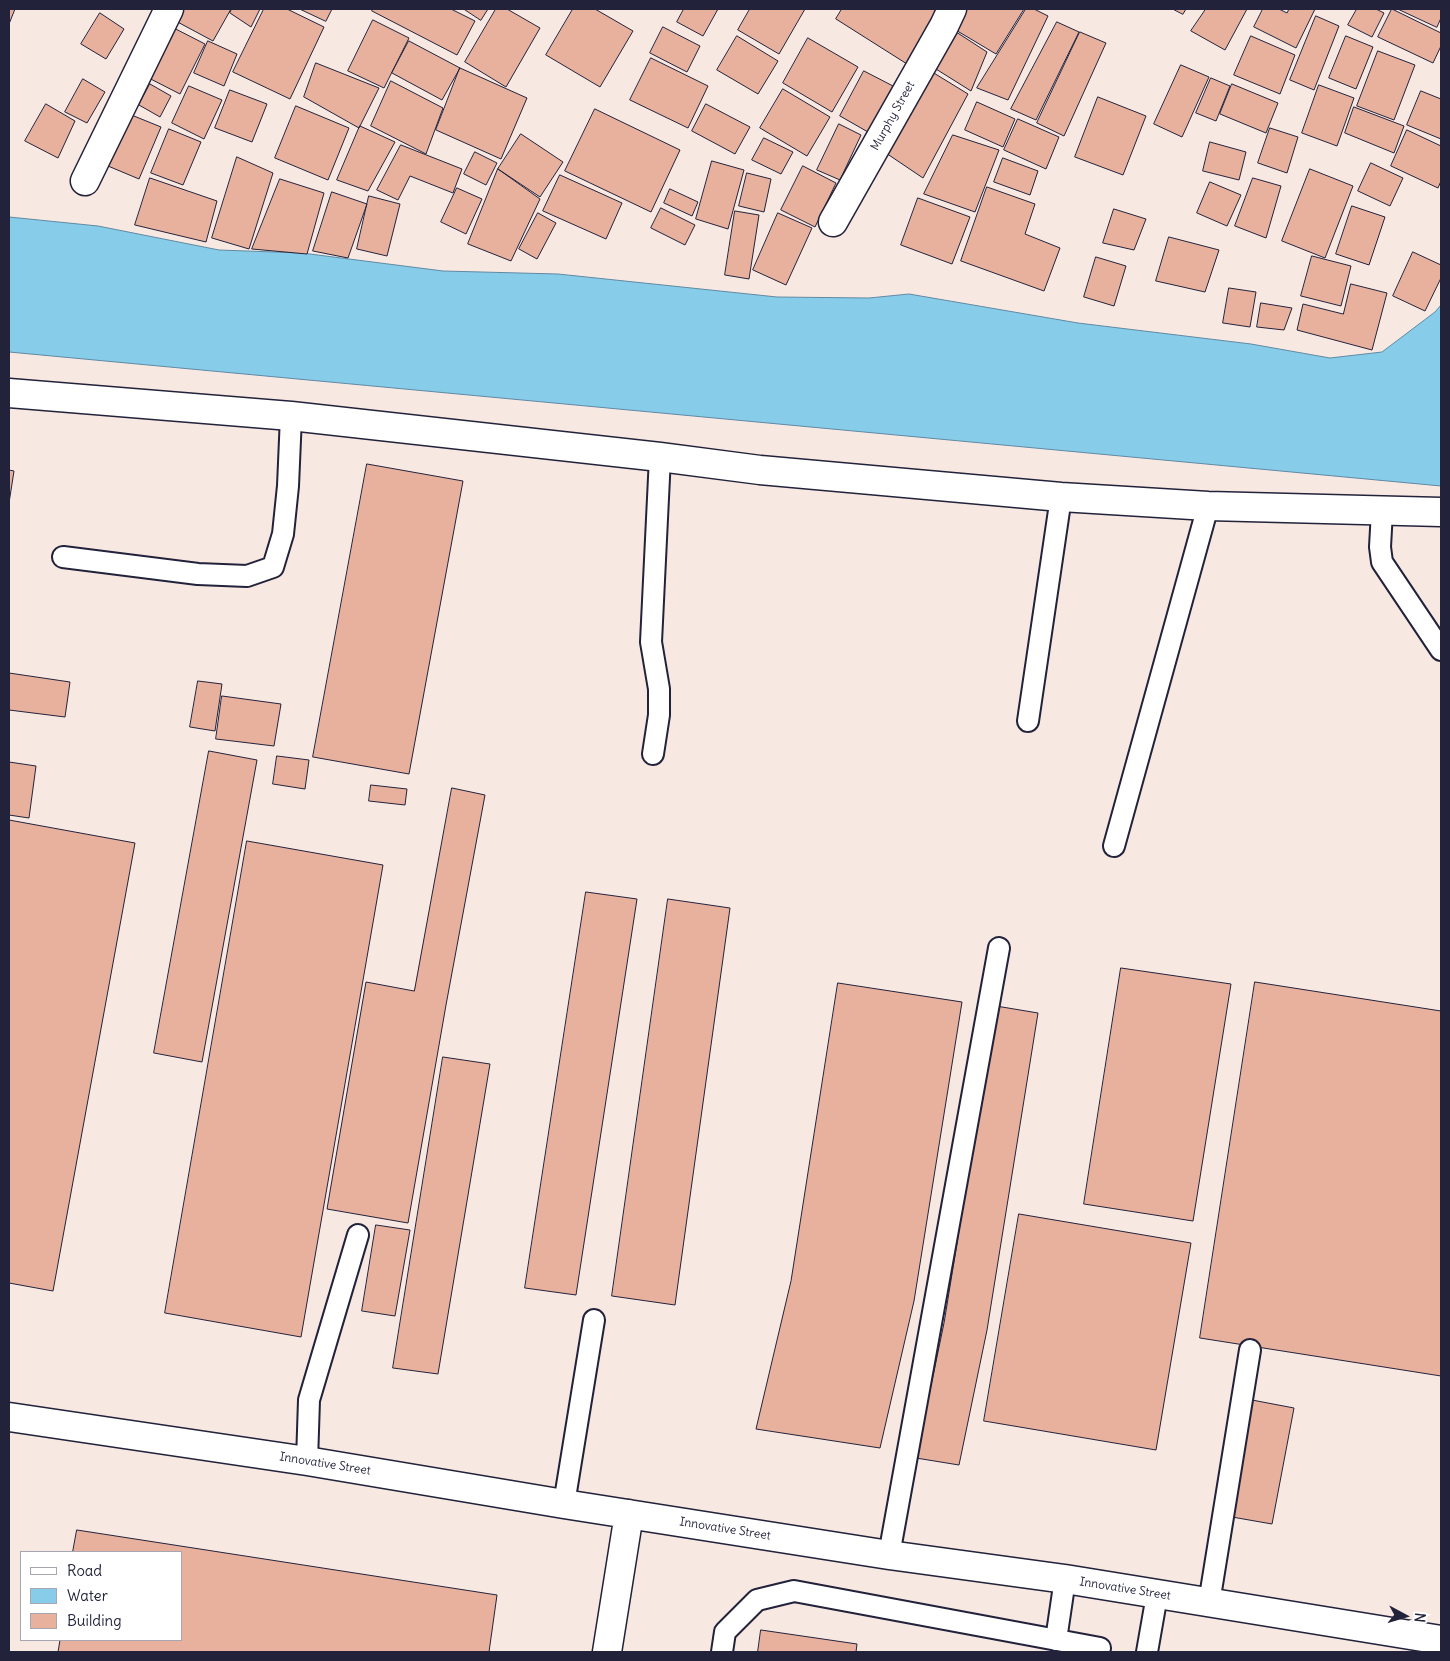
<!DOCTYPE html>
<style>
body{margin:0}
#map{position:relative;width:1450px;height:1661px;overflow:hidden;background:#f8e8e2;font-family:Delius,sans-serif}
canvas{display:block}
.frame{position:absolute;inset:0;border:10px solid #22223b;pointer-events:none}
.legend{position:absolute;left:20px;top:1551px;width:162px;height:90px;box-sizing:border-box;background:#fff;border:1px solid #a7a7b1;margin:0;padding:6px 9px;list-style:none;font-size:15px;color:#22223b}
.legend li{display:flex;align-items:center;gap:10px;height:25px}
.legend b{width:25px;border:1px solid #a7a7b1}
.north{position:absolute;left:1380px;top:1591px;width:50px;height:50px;-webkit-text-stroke:4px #fff;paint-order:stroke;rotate:96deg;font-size:14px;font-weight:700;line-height:20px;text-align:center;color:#22223b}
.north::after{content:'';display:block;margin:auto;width:18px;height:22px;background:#22223b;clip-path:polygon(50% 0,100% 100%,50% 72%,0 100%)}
</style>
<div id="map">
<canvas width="1450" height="1661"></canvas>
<div class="frame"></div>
<ul class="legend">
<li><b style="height:6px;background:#fff"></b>Road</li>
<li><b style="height:14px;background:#87cde9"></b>Water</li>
<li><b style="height:14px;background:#e8b19e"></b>Building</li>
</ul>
<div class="north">N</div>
</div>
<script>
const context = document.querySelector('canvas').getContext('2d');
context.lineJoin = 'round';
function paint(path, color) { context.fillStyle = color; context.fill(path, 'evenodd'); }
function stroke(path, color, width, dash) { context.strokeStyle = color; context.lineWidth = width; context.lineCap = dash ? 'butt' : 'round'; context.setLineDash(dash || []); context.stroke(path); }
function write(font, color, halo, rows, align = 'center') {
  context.font = font + ' Delius,sans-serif'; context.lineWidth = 5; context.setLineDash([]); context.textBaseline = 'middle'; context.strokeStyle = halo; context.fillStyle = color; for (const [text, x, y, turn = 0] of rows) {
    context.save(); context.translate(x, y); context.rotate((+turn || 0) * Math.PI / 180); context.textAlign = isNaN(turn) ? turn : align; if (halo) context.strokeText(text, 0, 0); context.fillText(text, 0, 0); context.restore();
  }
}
const water = new Path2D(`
 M 9,217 L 98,226 L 219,250 L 302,253 L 443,271 L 558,274 L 777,297 L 869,298 L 909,294 L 1078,323 L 1251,344 L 1330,358 L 1382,352 L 1435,312 L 1441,305 L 1441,486 L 9,352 Z`);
paint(water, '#87cde9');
stroke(water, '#5f89a3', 1);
const building = new Path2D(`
 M 9,9 L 15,9 L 9,24 Z
 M 178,9 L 231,9 L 213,41 L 172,19 Z
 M 232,9 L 260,9 L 251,27 L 230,13 Z
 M 264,9 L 287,9 L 324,27 L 290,99 L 233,72 Z
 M 300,9 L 332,9 L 326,21 Z
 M 373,9 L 451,9 L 475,21 L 457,55 L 372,11 Z
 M 464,9 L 488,9 L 481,20 Z
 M 496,9 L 507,9 L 540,28 L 506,87 L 465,62 Z
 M 573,9 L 595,9 L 633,31 L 600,87 L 546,55 Z
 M 684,9 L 718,9 L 703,36 L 677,22 Z
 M 750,9 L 805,9 L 779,54 L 738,30 Z
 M 842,9 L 938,9 L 907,64 L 836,19 Z
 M 958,9 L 1024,9 L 996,54 L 949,26 Z
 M 1026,9 L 1034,9 L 1048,16 L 1008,100 L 977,88 Z
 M 1173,9 L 1186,9 L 1183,14 Z
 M 1206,9 L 1247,9 L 1225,50 L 1191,31 Z
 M 1263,9 L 1279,9 L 1287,13 L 1289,9 L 1315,9 L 1296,48 L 1254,27 Z
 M 1357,9 L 1376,9 L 1384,13 L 1372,37 L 1348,25 Z
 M 1392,9 L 1441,33 L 1441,46 L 1433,63 L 1378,37 Z
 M 1398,9 L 1441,9 L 1441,18 L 1437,27 Z
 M 100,13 L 124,29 L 106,59 L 81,44 Z
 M 1316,16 L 1339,26 L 1314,90 L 1290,80 Z
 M 373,20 L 409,38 L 384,88 L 348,71 Z
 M 1057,22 L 1079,32 L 1036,120 L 1011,109 Z
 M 164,23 L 205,44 L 180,94 L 139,73 Z
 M 663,27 L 700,46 L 687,72 L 650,53 Z
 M 950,28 L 987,52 L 971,91 L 928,64 Z
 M 1080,32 L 1106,43 L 1064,136 L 1037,123 Z
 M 737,36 L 778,61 L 758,94 L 717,70 Z
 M 1251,36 L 1295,55 L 1280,94 L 1234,75 Z
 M 1346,36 L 1373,47 L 1356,89 L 1329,78 Z
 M 808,38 L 858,67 L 832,112 L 783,83 Z
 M 208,41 L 237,54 L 224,86 L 194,73 Z
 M 409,41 L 460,68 L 442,100 L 392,73 Z
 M 1378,51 L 1415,65 L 1394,120 L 1357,106 Z
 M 651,58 L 708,86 L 688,128 L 630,100 Z
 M 316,63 L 379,88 L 359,128 L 304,97 Z
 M 1181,65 L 1209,77 L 1182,137 L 1154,124 Z
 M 924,67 L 968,94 L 923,178 L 877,147 Z
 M 460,68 L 527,98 L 501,159 L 436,130 Z
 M 864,71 L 893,86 L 868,132 L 840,116 Z
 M 1211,78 L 1230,86 L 1216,121 L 1196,113 Z
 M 83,79 L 105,92 L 87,123 L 65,112 Z
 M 391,81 L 443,108 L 426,154 L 371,126 Z
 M 150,84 L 171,96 L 160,117 L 139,105 Z
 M 1232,84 L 1278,103 L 1266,133 L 1220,114 Z
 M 1319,85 L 1354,98 L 1337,146 L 1302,133 Z
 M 189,86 L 222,100 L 204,139 L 172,123 Z
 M 783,89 L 830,117 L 807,156 L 760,128 Z
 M 230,90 L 267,104 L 252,142 L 215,128 Z
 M 1421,91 L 1441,99 L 1441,139 L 1407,125 Z
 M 1098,97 L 1146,116 L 1123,175 L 1075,157 Z
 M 977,102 L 1015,119 L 1003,147 L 965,130 Z
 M 46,104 L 75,121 L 58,158 L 25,141 Z
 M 706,104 L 750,127 L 735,154 L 692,131 Z
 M 296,106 L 349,128 L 328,180 L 275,158 Z
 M 1354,107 L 1404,126 L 1394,153 L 1345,133 Z
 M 595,109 L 680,150 L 651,212 L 565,171 Z
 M 129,114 L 161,127 L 139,179 L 108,166 Z
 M 1018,119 L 1059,137 L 1046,169 L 1004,150 Z
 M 839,124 L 861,135 L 840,180 L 817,170 Z
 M 360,126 L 395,142 L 368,191 L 337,180 Z
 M 1270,128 L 1298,137 L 1287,173 L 1258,163 Z
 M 169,129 L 201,142 L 183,185 L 151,173 Z
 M 1407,130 L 1441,146 L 1441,181 L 1438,188 L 1391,166 Z
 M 521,134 L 563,162 L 540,197 L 498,169 Z
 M 953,135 L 999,150 L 975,212 L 924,194 Z
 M 764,138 L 793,152 L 781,174 L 752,160 Z
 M 1210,142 L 1246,152 L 1239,180 L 1203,171 Z
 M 401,145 L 462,169 L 453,193 L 410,176 L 398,200 L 377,190 Z
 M 475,152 L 497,163 L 486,185 L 464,174 Z
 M 237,157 L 273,173 L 249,249 L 212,238 Z
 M 1003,158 L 1038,171 L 1030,195 L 994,182 Z
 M 712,161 L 744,170 L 728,229 L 696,219 Z
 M 1371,163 L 1403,178 L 1390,206 L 1358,191 Z
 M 803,166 L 836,183 L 815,227 L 781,210 Z
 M 498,169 L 540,199 L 511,261 L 468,244 Z
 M 1310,169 L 1353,186 L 1325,258 L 1282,241 Z
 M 747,173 L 771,179 L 764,212 L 739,206 Z
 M 560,175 L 622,203 L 606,239 L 543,211 Z
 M 150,178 L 217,201 L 206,242 L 135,225 Z
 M 1253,178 L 1281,186 L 1266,238 L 1235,226 Z
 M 280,179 L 324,193 L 307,254 L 252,249 Z
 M 1210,182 L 1241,195 L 1227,226 L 1197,213 Z
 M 987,187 L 1035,204 L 1025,234 L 1060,248 L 1044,291 L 961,261 Z
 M 457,188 L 482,199 L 466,234 L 441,222 Z
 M 670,189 L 698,202 L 692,216 L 664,203 Z
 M 332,192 L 367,204 L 348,258 L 313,251 Z
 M 369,196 L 400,204 L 387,256 L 357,249 Z
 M 918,198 L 970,217 L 952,264 L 901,245 Z
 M 1352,206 L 1385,217 L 1369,265 L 1336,254 Z
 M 661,208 L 695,225 L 685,245 L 651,228 Z
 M 1114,209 L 1146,219 L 1134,250 L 1103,243 Z
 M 735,211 L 759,215 L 749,279 L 725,275 Z
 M 538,213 L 556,223 L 537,259 L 519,249 Z
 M 778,213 L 812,228 L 786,285 L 753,270 Z
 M 1169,237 L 1219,250 L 1205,292 L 1156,281 Z
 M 1413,252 L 1441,265 L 1441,278 L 1425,311 L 1393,296 Z
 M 1312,256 L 1351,266 L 1341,306 L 1301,296 Z
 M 1096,257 L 1126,266 L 1114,306 L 1084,297 Z
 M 1351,284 L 1387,293 L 1372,350 L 1297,330 L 1303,304 L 1343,314 Z
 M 1229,288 L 1256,292 L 1250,327 L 1223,323 Z
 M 1261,303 L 1292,308 L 1284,330 L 1257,327 Z
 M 367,464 L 463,481 L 409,774 L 313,757 Z
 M 9,470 L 14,471 L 9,503 Z
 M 9,673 L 70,682 L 65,717 L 9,710 Z
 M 198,681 L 222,684 L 215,731 L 190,727 Z
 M 222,696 L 281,704 L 274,746 L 216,739 Z
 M 209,751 L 257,760 L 202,1062 L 154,1053 Z
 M 277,756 L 309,760 L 305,789 L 273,784 Z
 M 9,762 L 36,766 L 29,818 L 9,815 Z
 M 371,785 L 407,789 L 405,805 L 369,801 Z
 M 452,788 L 485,795 L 446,1005 L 408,1223 L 327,1209 L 366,982 L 414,991 Z
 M 9,820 L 135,843 L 53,1291 L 9,1283 Z
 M 247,841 L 383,865 L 301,1337 L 165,1313 Z
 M 586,892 L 637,899 L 576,1295 L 525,1288 Z
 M 668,899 L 730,908 L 675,1305 L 612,1296 Z
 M 1121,968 L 1231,984 L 1193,1221 L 1084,1204 Z
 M 1255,982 L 1441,1011 L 1441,1376 L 1200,1338 Z
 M 838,983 L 962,1002 L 914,1301 L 880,1448 L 756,1429 L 791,1281 Z
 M 996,1006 L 1038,1013 L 987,1330 L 959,1465 L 916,1458 L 944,1323 Z
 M 443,1057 L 490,1064 L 438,1374 L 393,1368 Z
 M 1019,1214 L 1191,1243 L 1156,1450 L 984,1421 Z
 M 376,1225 L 410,1230 L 395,1316 L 362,1311 Z
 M 1252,1400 L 1294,1408 L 1272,1524 L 1232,1517 Z
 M 77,1530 L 497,1595 L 489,1652 L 58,1652 L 60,1640 L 181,1640 L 181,1552 L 73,1552 Z
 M 761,1630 L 857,1644 L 856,1652 L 758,1652 Z`);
paint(building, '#e8b19e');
stroke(building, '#22223b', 1);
const lane = new Path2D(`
 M 1382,511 L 1380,547 L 1382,562 L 1441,650
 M 63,557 L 198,574 L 247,576 L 273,567 L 283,534 L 288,486 L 291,416
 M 1028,721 L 1061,497
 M 653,754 L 659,715 L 659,689 L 651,642 L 660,457
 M 1114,846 L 1208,506
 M 307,1461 L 309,1400 L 358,1235
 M 564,1504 L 594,1320
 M 889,1555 L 999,948
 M 1209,1603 L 1250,1350
 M 1056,1640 L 1065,1579
 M 722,1652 L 725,1632 L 757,1600 L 794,1591 L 1100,1648
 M 1147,1652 L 1157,1595`);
const street = new Path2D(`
 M 85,181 L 169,9
 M 833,222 L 944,26 L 952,9
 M 9,393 L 291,416 L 660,457 L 760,470 L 1061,497 L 1208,506 L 1441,512
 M 9,1417 L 307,1461 L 564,1504 L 889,1555 L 1065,1579 L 1441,1640
 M 607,1652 L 629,1514`);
stroke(lane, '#22223b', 24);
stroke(street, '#22223b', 31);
stroke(lane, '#fff', 20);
stroke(street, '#fff', 28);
write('12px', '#22223b', '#fff', [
 ["Murphy Street",893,116,-61],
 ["Innovative Street",325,1464,9],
 ["Innovative Street",725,1529,9],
 ["Innovative Street",1125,1589,9]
]);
</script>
